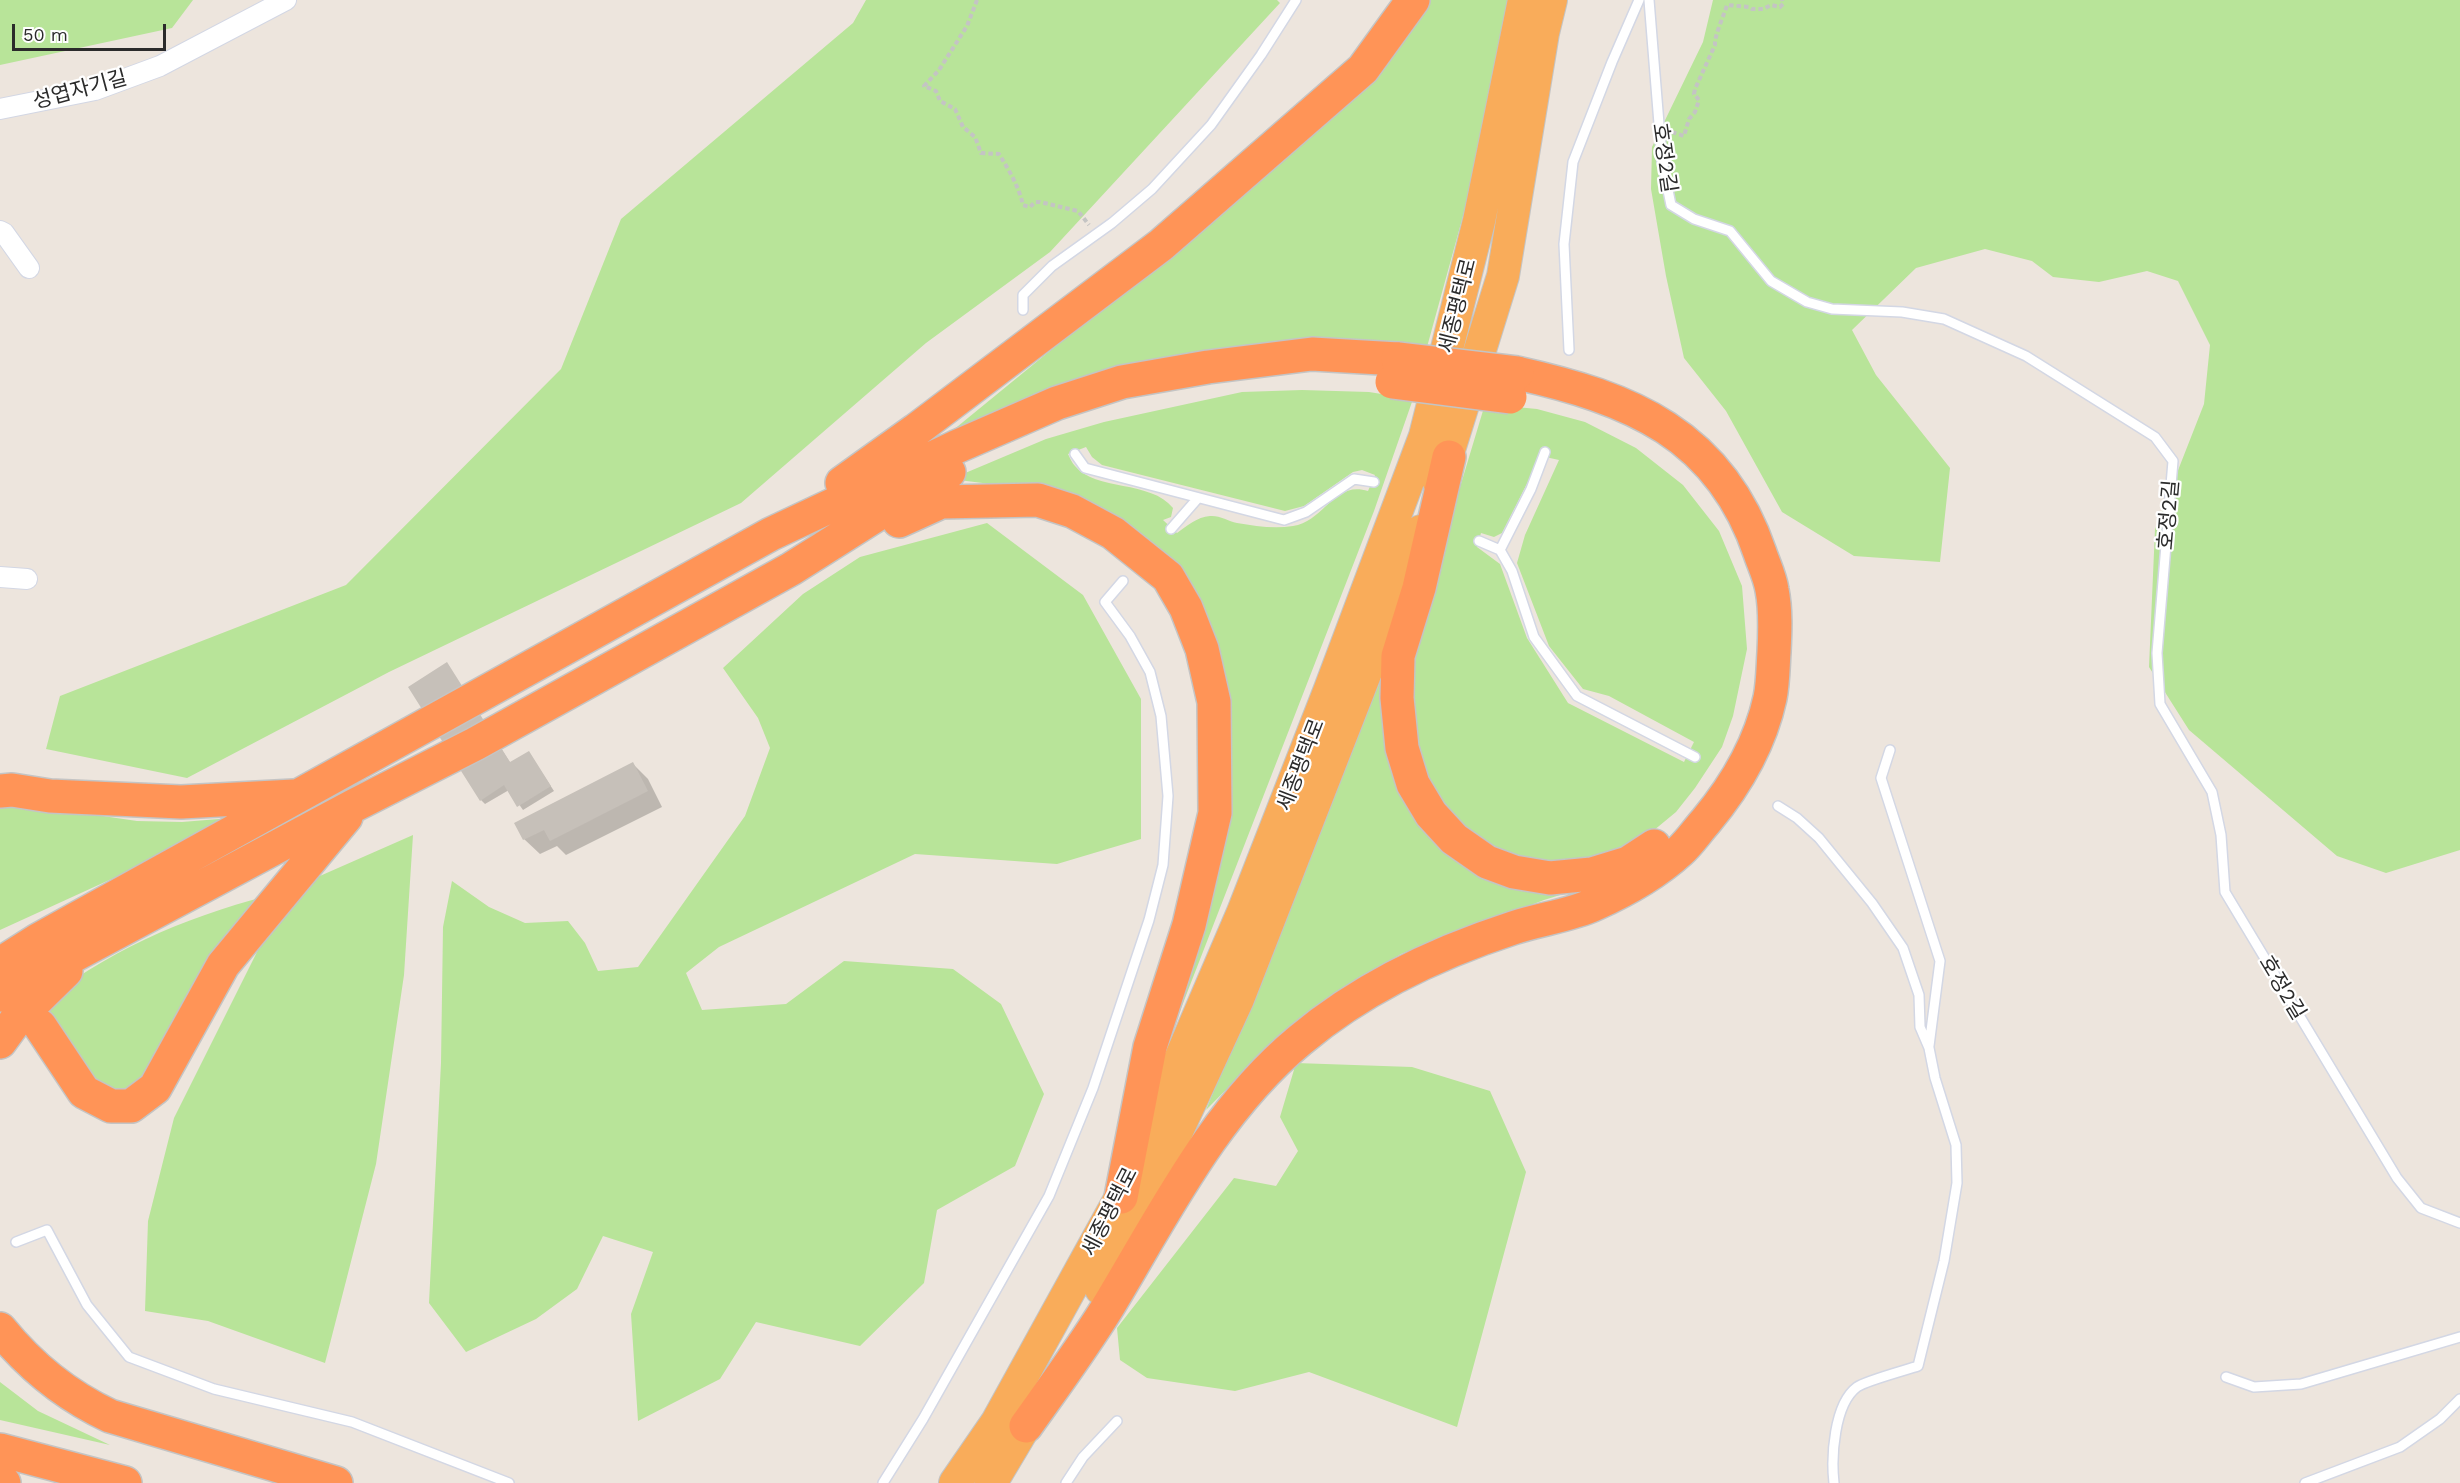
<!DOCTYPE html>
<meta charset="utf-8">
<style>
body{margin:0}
#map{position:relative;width:2460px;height:1483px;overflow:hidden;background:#ede5dd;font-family:"Work Sans",sans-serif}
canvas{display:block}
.scale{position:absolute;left:12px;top:24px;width:154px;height:27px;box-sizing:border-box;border:3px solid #2b2b2b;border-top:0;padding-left:8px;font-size:18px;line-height:21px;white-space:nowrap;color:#2b2b2b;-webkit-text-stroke:4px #fff;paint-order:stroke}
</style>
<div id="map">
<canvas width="2460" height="1483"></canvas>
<div class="scale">50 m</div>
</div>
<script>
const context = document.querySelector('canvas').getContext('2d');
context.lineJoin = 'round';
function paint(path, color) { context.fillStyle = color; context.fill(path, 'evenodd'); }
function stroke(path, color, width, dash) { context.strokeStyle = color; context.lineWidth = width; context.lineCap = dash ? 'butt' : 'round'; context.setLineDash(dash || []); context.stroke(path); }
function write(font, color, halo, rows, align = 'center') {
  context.font = font + ' "Work Sans","Noto Sans KR",sans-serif'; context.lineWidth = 4.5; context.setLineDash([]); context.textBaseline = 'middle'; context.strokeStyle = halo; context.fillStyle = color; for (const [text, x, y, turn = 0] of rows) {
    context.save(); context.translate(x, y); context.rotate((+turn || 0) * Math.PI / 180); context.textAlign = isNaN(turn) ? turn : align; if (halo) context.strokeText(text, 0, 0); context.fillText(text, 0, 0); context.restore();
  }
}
paint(new Path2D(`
 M 0,0 L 193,0 L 172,28 L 0,65 Z
 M 866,0 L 1277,0 L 1280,3 L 1050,252 L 926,343 L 741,503 L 389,672 L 187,778 L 46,749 L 60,696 L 346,585 L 561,369 L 621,219 L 853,23 Z
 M 1430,0 L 1513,0 L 1477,165 L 1427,347 L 1004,411 L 952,431 L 1309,139 L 1370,81 Z
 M 1713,0 L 2460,0 L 2460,850 L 2386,873 L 2337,856 L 2189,730 L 2149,667 L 2155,529 L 2204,404 L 2210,345 L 2178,281 L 2147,271 L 2099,282 L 2053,277 L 2032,261 L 1985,249 L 1916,268 L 1852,330 L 1876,375 L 1950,468 L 1940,562 L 1854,556 L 1782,512 L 1726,411 L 1684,358 L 1666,276 L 1651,189 L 1652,147 L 1703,42 Z
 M 1302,390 L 1369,392 L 1413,399 L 1374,511 L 1166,1047 L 1217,850 L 1192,597 L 1022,488 L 951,479 L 1046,439 L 1104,422 L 1242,392 ZM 1086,447 L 1092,457 L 1102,465 L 1285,511 L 1304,506 L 1353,472 L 1362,470 L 1375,475 L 1368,491 C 1334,480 1325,521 1293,526 C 1274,529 1255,526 1237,523 C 1228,521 1219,515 1210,516 C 1197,517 1187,526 1177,533 L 1163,520 L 1171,517 L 1173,508 C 1151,480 1095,491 1075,466 C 1072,463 1070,458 1068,454 Z
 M 1485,404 L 1537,409 L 1585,422 L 1636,448 L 1683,485 L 1719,531 L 1742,586 L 1747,649 L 1733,716 L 1722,747 L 1695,788 L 1676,812 L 1653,831 L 1617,854 L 1580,866 L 1515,861 L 1448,818 L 1412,749 L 1409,657 ZM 1541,456 L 1559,460 L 1525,535 L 1517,563 L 1549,646 L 1583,689 L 1609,696 L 1694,742 L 1684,762 L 1568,703 L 1527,638 L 1500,564 L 1477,547 L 1481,533 L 1494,537 L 1502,533 Z
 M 987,523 L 1083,595 L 1141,699 L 1141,839 L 1057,864 L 915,854 L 719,947 L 686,973 L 702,1010 L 786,1004 L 844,961 L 953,969 L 1001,1004 L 1044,1094 L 1015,1166 L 937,1210 L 924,1283 L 860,1346 L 756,1322 L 720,1379 L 638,1421 L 631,1314 L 653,1252 L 603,1236 L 577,1289 L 536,1319 L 466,1352 L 429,1303 L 441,1063 L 443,927 L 452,881 L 489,907 L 525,923 L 568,921 L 585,943 L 598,971 L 638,967 L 745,816 L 770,748 L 758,718 L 723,668 L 803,594 L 860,557 Z
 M 1381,679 L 1415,817 L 1586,887 L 1544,900 L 1401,954 L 1323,1003 L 1282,1033 L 1206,1110 Z
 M 0,801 L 137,821 L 182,822 L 231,818 L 140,866 L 0,930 Z
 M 413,835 L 404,975 L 376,1164 L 325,1363 L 208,1321 L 145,1311 L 148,1221 L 174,1118 L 288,890 Z
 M 267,896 L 146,1082 L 118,1096 L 95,1086 L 36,1008 C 104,952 183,918 267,896 Z
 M 1296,1063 L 1412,1067 L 1490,1091 L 1526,1172 L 1457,1427 L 1309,1372 L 1235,1391 L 1147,1378 L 1120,1360 L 1117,1328 L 1234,1178 L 1276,1186 L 1298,1151 L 1280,1117 Z
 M 0,1382 L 38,1411 L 110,1445 L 0,1420 Z`), '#b8e499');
paint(new Path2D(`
 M 447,664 L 511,764 L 529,753 L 554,791 L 523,810 L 509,790 L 485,804 L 481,800 Z
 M 632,763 L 648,779 L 662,807 L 566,855 L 557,846 L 540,854 L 524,839 Z`), '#0003');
paint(new Path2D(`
 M 447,662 L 510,762 L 529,751 L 551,786 L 517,807 L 504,785 L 480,801 L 408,687 Z
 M 633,762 L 648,791 L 550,841 L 544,830 L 523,840 L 514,823 Z`), '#c6c0b9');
const service = new Path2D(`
 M 1649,0 L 1662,161 L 1671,205 L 1694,219 L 1730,231 L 1771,281 L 1807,302 L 1832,309 L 1902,312 L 1944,319 L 2026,356 L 2155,437 L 2173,461 L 2157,653 L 2160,704 L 2212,792 L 2221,835 L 2225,892 L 2397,1178 L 2421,1208 L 2460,1223
 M 1023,310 L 1023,295 L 1052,266 L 1112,223 L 1152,189 L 1211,125 L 1261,55 L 1296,0
 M 1569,350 L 1564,244 L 1573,162 L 1612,62 L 1639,0
 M 1075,454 L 1085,468 L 1284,520 L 1306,512 L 1354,479 L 1374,482
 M 1171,529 L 1198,498
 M 1479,541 L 1500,550 L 1512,571 L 1534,637 L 1577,696 L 1695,757
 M 1500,550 L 1531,489 L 1545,452
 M 1890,750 L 1881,778 L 1940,961 L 1929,1046
 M 1778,806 L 1797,818 L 1819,838 L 1872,903 L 1903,948 L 1919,995 L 1920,1027 L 1929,1048 L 1935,1078 L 1956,1145 L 1957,1183 L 1944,1261 L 1918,1366 C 1906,1370 1865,1381 1857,1387 C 1834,1404 1831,1457 1834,1483
 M 16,1242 L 47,1230 L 87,1305 L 129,1357 L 214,1389 L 352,1422 L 509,1483
 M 2226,1377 L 2254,1387 L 2301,1384 L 2460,1337
 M 883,1483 L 923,1419 L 1049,1196 L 1093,1088 L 1149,920 L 1163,865 L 1168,796 L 1161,716 L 1150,672 L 1130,636 L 1105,602 L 1123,581
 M 1066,1483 L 1083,1457 L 1117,1421
 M 2305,1483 L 2400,1447 L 2440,1419 L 2460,1399`);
const minor = new Path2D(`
 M 0,109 L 95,90 L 160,66 L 286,0
 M 0,231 L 4,233 L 29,268
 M 0,577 L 27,579`);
const trunk = new Path2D(`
 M 1439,482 L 1503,276 L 1543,33 L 1551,0
 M 1101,1289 L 1123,1248 L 1238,999 L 1421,531
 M 955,1483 L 997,1422 L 1121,1197 L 1243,912 L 1330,689 L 1425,436 L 1479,221 L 1524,0
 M 991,1483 L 1038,1404`);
const motorway = new Path2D(`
 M 1449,457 L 1419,588 L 1398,656 L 1397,698 L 1402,748 L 1413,784 L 1431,814 L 1454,839 L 1487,862 L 1514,872 L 1550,878 L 1592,874 L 1628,863 L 1654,846
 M 842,483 L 916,430 L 1161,245 L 1363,69 L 1413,0
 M 899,521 L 941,502 L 1038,500 L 1072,511 L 1113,533 L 1168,577 L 1186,608 L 1202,649 L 1214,702 L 1215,813 L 1189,925 L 1150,1047 L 1121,1197
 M 0,791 L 12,790 L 50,796 L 181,802 L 294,796
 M 0,964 L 38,940 L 771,534 L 956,447 L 1057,403 L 1122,382 L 1208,367 L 1312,354 L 1398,359
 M 0,995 L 355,805 L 475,744 L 791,569 L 933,479 L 949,472
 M 40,1026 L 84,1092 L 111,1106 L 131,1106 L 155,1088 L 223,965 L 346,817
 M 0,1042 L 16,1020 L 66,971
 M 0,1329 C 30,1366 67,1396 110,1416 L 336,1483
 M 1026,1426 C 1053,1388 1081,1350 1106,1310 C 1163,1216 1214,1111 1300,1040 C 1362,988 1436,953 1513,928 C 1539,919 1569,916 1595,904 C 1624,891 1657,872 1680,851 C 1690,842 1697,831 1706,821 C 1736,785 1760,744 1770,698 C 1773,684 1773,667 1774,652 C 1775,632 1776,610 1772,590 C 1770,577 1764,565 1760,553 C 1720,434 1630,398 1517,373
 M 0,1450 L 125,1483
 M 0,1482 L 4,1483`);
stroke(service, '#d3d7e4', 12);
stroke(minor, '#d3d7e4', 22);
stroke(trunk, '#c4c4c4', 34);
stroke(motorway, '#c4c4c4', 36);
stroke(new Path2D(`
 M 977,0 L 967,26 L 939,70 L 924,86 L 936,91 L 940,101 L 955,109 L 963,127 L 975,137 L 981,153 L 999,154 C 1009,170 1019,187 1023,205 L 1030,207 L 1035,202 L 1040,202 L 1078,211 L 1089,225
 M 1672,132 L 1684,136 L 1689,119 L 1695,112 L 1699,100 L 1694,94 L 1695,89 L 1715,45 C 1714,37 1724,15 1727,5 L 1749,7 L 1752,9 L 1763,9 L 1771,5 L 1780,7 L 1783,4 L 1782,0`), '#c4c4c4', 4, [4.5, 3]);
stroke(service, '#fff', 9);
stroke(minor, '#fff', 20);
stroke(trunk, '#f9ac5a', 32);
stroke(motorway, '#ff9457', 33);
const motorwayBridge = new Path2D(`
 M 1398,359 L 1517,373
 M 1392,382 L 1510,397`);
stroke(motorwayBridge, '#c4c4c4', 36, []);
stroke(motorwayBridge, '#ff9457', 33);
write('21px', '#2b2b2b', '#fff', [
 ["성엽자기길",80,90,-15],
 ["호정2길",1664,158,82],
 ["세종평택로",1458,306,-76],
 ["호정2길",2169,515,-85],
 ["세종평택로",1301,765,-69],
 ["호정2길",2282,988,59],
 ["세종평택로",1110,1212,-63]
]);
</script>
